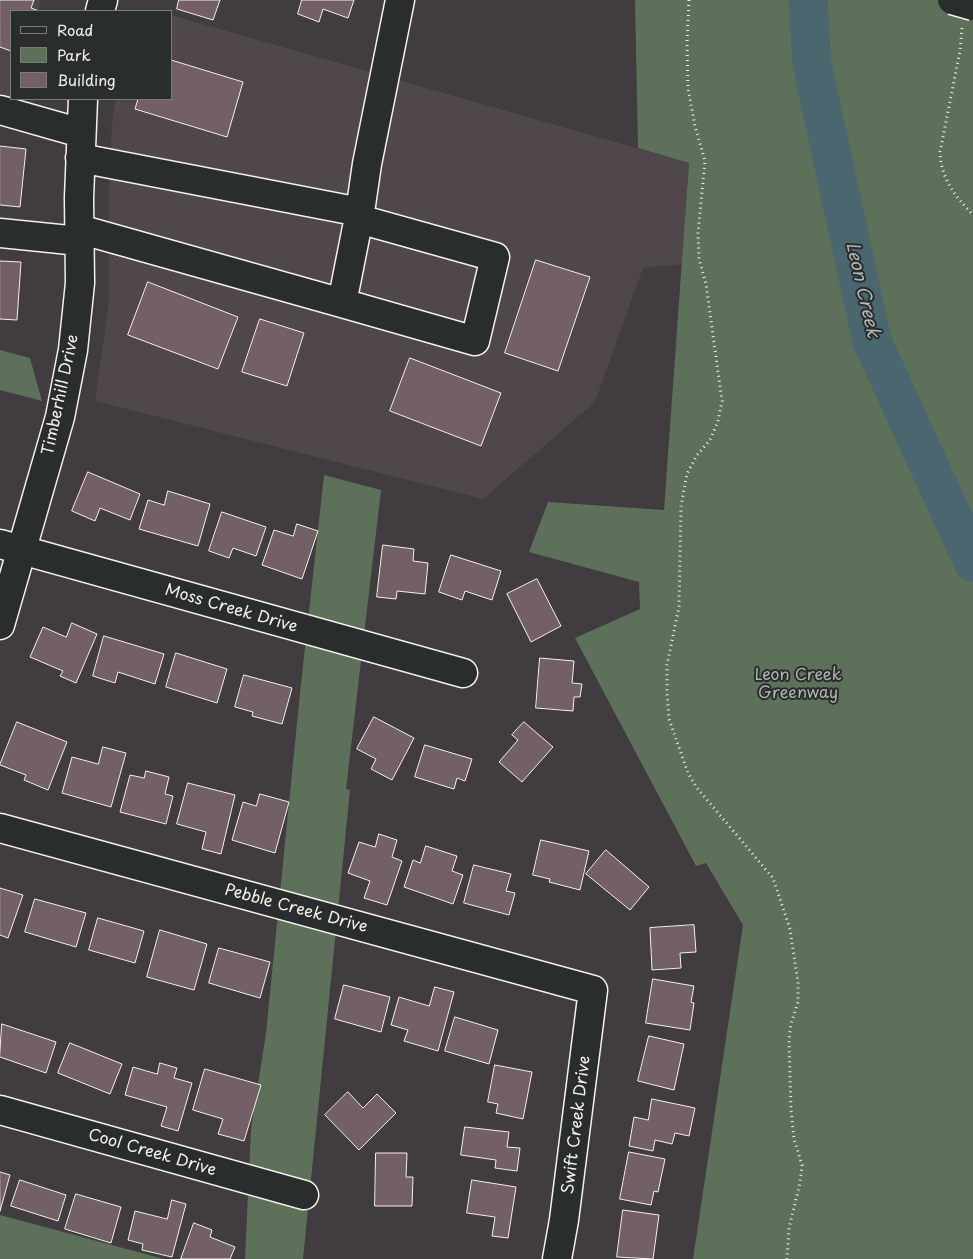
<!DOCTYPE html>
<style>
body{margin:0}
#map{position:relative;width:973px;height:1259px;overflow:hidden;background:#403c3f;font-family:"Playpen Sans",sans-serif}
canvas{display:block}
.legend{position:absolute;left:10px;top:10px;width:162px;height:90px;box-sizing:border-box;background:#2a2d2e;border:1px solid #7b7b78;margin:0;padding:6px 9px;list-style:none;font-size:15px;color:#f4f1e8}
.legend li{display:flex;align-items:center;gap:10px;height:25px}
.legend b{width:25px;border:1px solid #7b7b78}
</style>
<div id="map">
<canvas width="973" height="1259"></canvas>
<ul class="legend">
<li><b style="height:6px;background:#2a2d2e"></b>Road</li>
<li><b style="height:14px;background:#5d705a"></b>Park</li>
<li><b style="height:14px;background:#726066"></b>Building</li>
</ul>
</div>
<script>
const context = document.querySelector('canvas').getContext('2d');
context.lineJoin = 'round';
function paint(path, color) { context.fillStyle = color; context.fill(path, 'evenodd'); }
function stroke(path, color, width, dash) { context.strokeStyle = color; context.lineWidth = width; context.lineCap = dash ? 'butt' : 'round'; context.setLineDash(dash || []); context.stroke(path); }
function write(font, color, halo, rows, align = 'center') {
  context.font = font + ' "Playpen Sans",sans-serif'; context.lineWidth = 4; context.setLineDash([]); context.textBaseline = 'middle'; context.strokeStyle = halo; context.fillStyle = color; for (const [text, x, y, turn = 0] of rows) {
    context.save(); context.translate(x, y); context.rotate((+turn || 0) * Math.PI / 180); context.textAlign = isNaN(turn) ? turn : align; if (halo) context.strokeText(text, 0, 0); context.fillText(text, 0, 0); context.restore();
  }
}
paint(new Path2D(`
 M 0,0 L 41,0 L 38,11 L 11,11 L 11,99 L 15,99 L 14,102 L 0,99 Z
 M 171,15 L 689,163 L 682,264 L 643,268 L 595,402 L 483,499 L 95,401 L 109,303 L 109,179 L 113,111 L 116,99 L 171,99 Z`), '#4f474b');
paint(new Path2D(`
 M 635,0 L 973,0 L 973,1259 L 693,1259 L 743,925 L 706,863 L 696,866 L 575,638 L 640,609 L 639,582 L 529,552 L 548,502 L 664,510 L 689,163 L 638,148 Z
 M 0,350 L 30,358 L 42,401 L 0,390 Z
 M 324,475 L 381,490 L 346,789 L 350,790 L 303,1259 L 245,1259 L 251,1129 L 266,1033 L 300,693 Z
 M 0,1215 L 164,1259 L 0,1259 Z`), '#5d705a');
stroke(new Path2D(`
 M 808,0 L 812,64 L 872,341 L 973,562`), '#4a666e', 39);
const building = new Path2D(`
 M 0,0 L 34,0 L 31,8 L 39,11 L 11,11 L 11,51 L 0,47 Z
 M 179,0 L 220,0 L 213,20 L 177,9 Z
 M 302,0 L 354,0 L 348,18 L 323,9 L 319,22 L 298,14 Z
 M 171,60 L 243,82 L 227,137 L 135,109 L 138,99 L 171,99 Z
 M 0,146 L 26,149 L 20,207 L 0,205 Z
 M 536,260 L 590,277 L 558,371 L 505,353 Z
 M 0,261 L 21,262 L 17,320 L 0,319 Z
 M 148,282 L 238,317 L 218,369 L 128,335 Z
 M 260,319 L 304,333 L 287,386 L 242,372 Z
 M 410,358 L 501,393 L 481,446 L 390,411 Z
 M 88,472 L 140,494 L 130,520 L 100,508 L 95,521 L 72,511 Z
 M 168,491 L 210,504 L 198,546 L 139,529 L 148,500 L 164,505 Z
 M 222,512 L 266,527 L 256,556 L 233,548 L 229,558 L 209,551 Z
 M 297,524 L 318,531 L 302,579 L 262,565 L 274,530 L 293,536 Z
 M 383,545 L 414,549 L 413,561 L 428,563 L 425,594 L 397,591 L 396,599 L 377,597 Z
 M 451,555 L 501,571 L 492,600 L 465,591 L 462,600 L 439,592 Z
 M 537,579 L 561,626 L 531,642 L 507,594 Z
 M 72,623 L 97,634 L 76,683 L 60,676 L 63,671 L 30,657 L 43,627 L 66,637 Z
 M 104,636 L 164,654 L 155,684 L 118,672 L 115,683 L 93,676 Z
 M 176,653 L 227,669 L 217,703 L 166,687 Z
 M 540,658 L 574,661 L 572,683 L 582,684 L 580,697 L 574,697 L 573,711 L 536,708 Z
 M 244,675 L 292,688 L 282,724 L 252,716 L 253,712 L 235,707 Z
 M 374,717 L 414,738 L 392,780 L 371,769 L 376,759 L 357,749 Z
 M 17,722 L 67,742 L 48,790 L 24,780 L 26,775 L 0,765 Z
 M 524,722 L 553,747 L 522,782 L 499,762 L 518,740 L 512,735 Z
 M 425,745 L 472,759 L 465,781 L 457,778 L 454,789 L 415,777 Z
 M 103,747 L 126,753 L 111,807 L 62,793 L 72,757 L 98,764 Z
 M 146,771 L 169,777 L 165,794 L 173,796 L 166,824 L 120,812 L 130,775 L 144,778 Z
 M 188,783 L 235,795 L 221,854 L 202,849 L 206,832 L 177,824 Z
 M 260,794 L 289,802 L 275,853 L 232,840 L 243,802 L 256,806 Z
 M 379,834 L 397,840 L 392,857 L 402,861 L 387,905 L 364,898 L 370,881 L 348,873 L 359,842 L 375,847 Z
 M 541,840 L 589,851 L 580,890 L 549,882 L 550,879 L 533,875 Z
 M 426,846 L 457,856 L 452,871 L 463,875 L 453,904 L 404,887 L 413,860 L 420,863 Z
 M 606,850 L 649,887 L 630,910 L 586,874 Z
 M 474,865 L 511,874 L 506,891 L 515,893 L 509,915 L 464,903 Z
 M 0,888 L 23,895 L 8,938 L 0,935 Z
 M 35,899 L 86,913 L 76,947 L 25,932 Z
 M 98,918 L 144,931 L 135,963 L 89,950 Z
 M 694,925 L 696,952 L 680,953 L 681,968 L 652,970 L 650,928 Z
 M 160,930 L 207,944 L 194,990 L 147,977 Z
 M 219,948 L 270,962 L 260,998 L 209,983 Z
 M 653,979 L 694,986 L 691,1002 L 694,1003 L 690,1030 L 646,1023 Z
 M 344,985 L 390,997 L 381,1032 L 335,1019 Z
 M 435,987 L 454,992 L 438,1051 L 404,1041 L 408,1030 L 391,1025 L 399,997 L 429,1006 Z
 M 455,1017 L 498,1030 L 489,1064 L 445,1051 Z
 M 2,1024 L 56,1042 L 46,1073 L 0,1057 Z
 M 649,1036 L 684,1044 L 674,1090 L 638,1081 Z
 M 70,1043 L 122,1064 L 110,1094 L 58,1073 Z
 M 160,1063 L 177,1068 L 174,1078 L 192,1083 L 178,1131 L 161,1126 L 167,1107 L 125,1095 L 133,1067 L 157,1074 Z
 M 495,1065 L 532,1072 L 523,1119 L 496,1113 L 498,1104 L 488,1102 Z
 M 205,1069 L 261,1085 L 244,1141 L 218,1134 L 223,1119 L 193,1110 Z
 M 348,1092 L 363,1108 L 377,1094 L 396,1113 L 359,1150 L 325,1115 Z
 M 652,1099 L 695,1108 L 689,1136 L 675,1133 L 672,1144 L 655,1140 L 653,1151 L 629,1146 L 634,1117 L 648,1120 Z
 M 465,1127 L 509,1132 L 507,1147 L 520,1148 L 517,1171 L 495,1168 L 496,1160 L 461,1155 Z
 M 629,1152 L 665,1159 L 658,1192 L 654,1191 L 651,1205 L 620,1199 Z
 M 376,1153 L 407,1153 L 406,1177 L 413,1177 L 412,1206 L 375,1206 Z
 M 0,1172 L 10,1175 L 0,1211 Z
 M 20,1180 L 66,1195 L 58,1221 L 11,1206 Z
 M 472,1180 L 516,1187 L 508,1238 L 492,1236 L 495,1217 L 467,1213 Z
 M 76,1194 L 121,1207 L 111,1243 L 65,1229 Z
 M 172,1200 L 186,1204 L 172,1257 L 142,1250 L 143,1244 L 128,1240 L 135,1211 L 167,1219 Z
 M 623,1210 L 659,1215 L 653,1259 L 617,1257 Z
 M 194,1223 L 212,1230 L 210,1237 L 235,1247 L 230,1259 L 181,1259 Z`);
paint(building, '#726066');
stroke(building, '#f4f1e8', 1);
const minor = new Path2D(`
 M 100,11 L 103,0
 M 0,110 L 81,133
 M 80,158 L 360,212 L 367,164 L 400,0
 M 79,229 L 342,303 L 360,212
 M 0,233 L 79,241
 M 342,303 L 475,341 L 495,257 L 359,219
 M 0,544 L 463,673
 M 0,625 L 60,417 L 73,350 L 80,283 L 79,198 L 83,99
 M 0,828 L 593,990 L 564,1220 L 557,1259
 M 0,1110 L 304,1195`);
stroke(minor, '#f4f1e8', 31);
stroke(new Path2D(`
 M 689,0 L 687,43 L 688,88 L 695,126 L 705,161 L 698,233 L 699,259 L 706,284 L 722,401 L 718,421 L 710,440 L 697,455 L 687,474 L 684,489 L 681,507 L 679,607 L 667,665 L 667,693 L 669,719 L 688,773 L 697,788 L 773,878 L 790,929 L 798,983 L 798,1002 L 791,1024 L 789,1039 L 791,1110 L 794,1139 L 802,1165 L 800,1183 L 789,1228 L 787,1259
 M 962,28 L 960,51 L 940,152 C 941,179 955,196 973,215`), '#f4f1e8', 3, [1, 4]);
stroke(minor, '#2a2d2e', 28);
const majorBridge = new Path2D(`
 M 952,0 L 973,6`);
stroke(majorBridge, '#f4f1e8', 31, []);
stroke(majorBridge, '#2a2d2e', 28);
write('16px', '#f4f1e8', '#2a2d2e', [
 ["Timberhill Drive",61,395,-78],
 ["Moss Creek Drive",231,609,16],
 ["Pebble Creek Drive",296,909,15],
 ["Swift Creek Drive",577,1125,-83],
 ["Cool Creek Drive",152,1153,16]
]);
write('16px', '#b0b7a8', '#2a2d2e', [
 ["Leon Creek",798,676],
 ["Greenway",798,694]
]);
write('italic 18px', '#b0b9b7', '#2a2d2e', [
 ["Leon Creek",862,290,77]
]);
</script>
